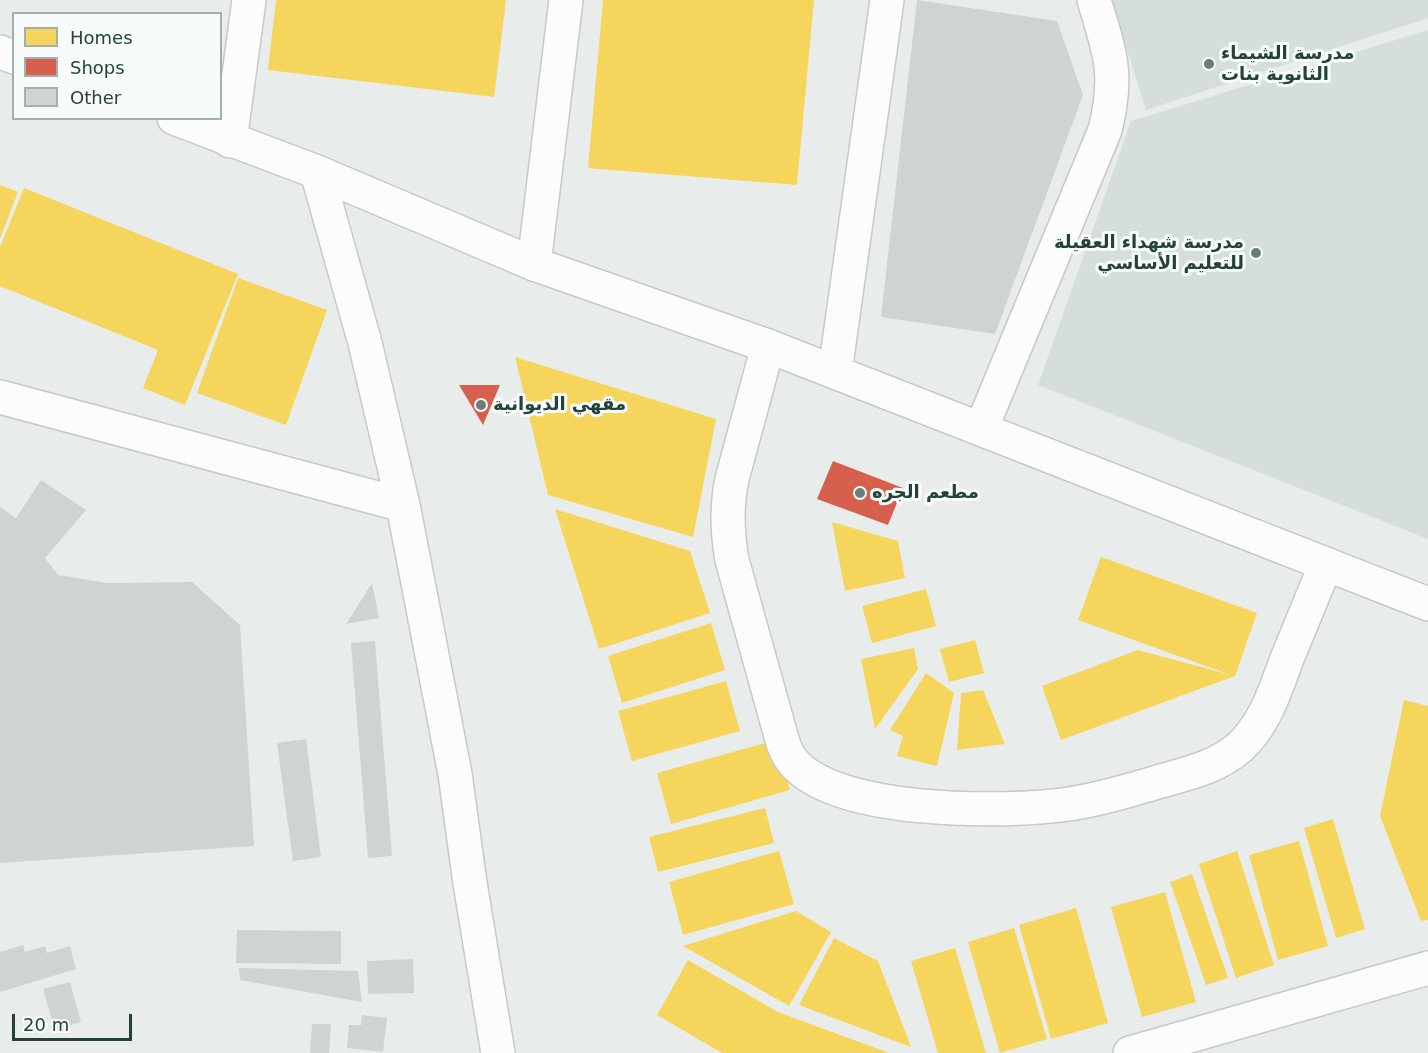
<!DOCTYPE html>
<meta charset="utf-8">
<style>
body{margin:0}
#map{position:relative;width:1428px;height:1053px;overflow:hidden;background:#e8edeb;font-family:"DejaVu Sans",sans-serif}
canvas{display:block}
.legend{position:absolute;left:12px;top:12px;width:210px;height:108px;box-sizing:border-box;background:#f7fbf9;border:2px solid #a3b1ad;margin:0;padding:8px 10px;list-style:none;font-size:18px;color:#24423a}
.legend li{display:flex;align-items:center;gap:12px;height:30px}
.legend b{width:30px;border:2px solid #a3b1ad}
.scale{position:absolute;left:12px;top:1014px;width:120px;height:27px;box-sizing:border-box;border:3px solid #24423a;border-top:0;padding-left:8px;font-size:18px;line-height:21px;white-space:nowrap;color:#24423a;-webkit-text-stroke:4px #f7fbf9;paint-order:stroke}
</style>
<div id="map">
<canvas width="1428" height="1053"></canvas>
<ul class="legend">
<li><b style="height:16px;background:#f6d55c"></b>Homes</li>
<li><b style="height:16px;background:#d6604d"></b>Shops</li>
<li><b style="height:16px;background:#cfd4d2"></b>Other</li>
</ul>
<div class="scale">20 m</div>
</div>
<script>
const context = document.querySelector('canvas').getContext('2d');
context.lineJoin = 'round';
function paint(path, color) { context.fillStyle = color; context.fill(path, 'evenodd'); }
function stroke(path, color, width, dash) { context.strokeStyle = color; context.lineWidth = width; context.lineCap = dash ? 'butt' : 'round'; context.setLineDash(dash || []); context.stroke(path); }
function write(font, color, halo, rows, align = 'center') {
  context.font = font + ' "DejaVu Sans","Noto Sans Arabic",sans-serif'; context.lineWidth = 6; context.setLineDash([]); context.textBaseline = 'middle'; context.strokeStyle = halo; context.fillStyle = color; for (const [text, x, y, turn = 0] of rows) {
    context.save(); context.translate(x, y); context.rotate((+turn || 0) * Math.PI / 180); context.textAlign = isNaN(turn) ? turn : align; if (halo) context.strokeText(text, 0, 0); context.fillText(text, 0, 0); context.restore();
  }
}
paint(new Path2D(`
 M 1111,0 L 1428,0 L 1428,18 L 1146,110 Z
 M 1428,30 L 1428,539 L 1038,385 L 1131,121 Z`), '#d6dedb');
paint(new Path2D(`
 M 276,0 L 506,0 L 494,97 L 268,70 Z
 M 603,0 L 814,0 L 797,185 L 588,168 Z
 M 0,185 L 18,192 L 0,239 Z
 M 24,188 L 238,274 L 185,405 L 143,388 L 158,350 L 0,286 L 0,247 Z
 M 238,278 L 327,310 L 286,425 L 197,393 Z
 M 515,357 L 716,419 L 693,537 L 548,495 Z
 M 555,509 L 690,551 L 710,613 L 599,649 Z
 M 832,522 L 898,541 L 905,578 L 845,591 Z
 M 1101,557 L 1257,613 L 1235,676 L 1061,740 L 1042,686 L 1138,650 L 1231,675 L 1078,620 Z
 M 926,589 L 936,626 L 872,643 L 862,606 Z
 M 711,623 L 725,670 L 622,703 L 608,656 Z
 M 975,640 L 984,673 L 949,682 L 940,649 Z
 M 914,648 L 918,669 L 875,729 L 861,659 Z
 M 926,673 L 954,693 L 937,766 L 897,756 L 903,736 L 890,730 Z
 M 726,681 L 740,731 L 632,761 L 618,711 Z
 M 983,690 L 1005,744 L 957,750 L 961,693 Z
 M 1404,700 L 1428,706 L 1428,920 L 1421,921 L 1380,816 Z
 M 776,740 L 790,790 L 671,824 L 657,773 Z
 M 765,808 L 774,843 L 658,872 L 649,837 Z
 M 1333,819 L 1365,929 L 1336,938 L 1304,828 Z
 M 1299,841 L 1328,946 L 1278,960 L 1249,855 Z
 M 779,851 L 794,904 L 683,935 L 669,882 Z
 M 1237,851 L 1274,965 L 1236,978 L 1199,864 Z
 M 1192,874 L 1228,978 L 1206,985 L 1170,882 Z
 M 1165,892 L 1196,1002 L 1142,1017 L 1111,907 Z
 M 1076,908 L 1108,1023 L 1051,1039 L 1019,925 Z
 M 796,911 L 831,932 L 789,1006 L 683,946 Z
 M 1014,928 L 1047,1039 L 1000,1053 L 968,942 Z
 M 834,938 L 878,961 L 911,1047 L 799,1005 Z
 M 955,948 L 986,1053 L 938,1053 L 911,961 Z
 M 688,960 L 778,1012 L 889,1053 L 722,1053 L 657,1015 Z`), '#f6d55c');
paint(new Path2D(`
 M 459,385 L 500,385 L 483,425 Z
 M 833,461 L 903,488 L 888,525 L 817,499 Z`), '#d6604d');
paint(new Path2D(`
 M 917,0 L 1057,21 L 1083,95 L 995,334 L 881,317 Z
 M 41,480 L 86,510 L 45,558 L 58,575 L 107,583 L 192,582 L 240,625 L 254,846 L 0,863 L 0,507 L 16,518 Z
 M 372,583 L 379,618 L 346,624 Z
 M 375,641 L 392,856 L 368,858 L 351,643 Z
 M 306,739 L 321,857 L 293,861 L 277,743 Z
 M 237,930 L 341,931 L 341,964 L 236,963 Z
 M 23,945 L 25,952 L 45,946 L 47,953 L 70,946 L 76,969 L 0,992 L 0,952 Z
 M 413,959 L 414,993 L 368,994 L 367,961 Z
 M 239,968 L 358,971 L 362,1002 L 240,980 Z
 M 70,982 L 81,1022 L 55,1030 L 43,989 Z
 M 362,1015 L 387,1018 L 383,1052 L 347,1048 L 349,1025 L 361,1025 Z
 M 312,1024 L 331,1024 L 329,1053 L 310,1053 Z`), '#cfd4d2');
const street = new Path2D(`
 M 230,141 L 249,0
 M 317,172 L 365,343 L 403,505 L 455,774 L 470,883 L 498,1053
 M 534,264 L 566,0
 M 768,346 L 732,479 C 726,507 727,532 732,560 L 783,743 C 785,748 787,754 791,759 C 830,815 1007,813 1069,804 C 1101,799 1131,790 1161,781 C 1189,773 1217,767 1240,747 C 1266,723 1276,688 1288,656 C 1301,625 1313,595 1326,564
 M 835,372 L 887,0
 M 0,397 L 403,505
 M 981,429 L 1105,130 C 1119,74 1110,53 1094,0`);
const secondary = new Path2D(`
 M 0,52 L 14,57
 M 174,118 L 317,172 L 534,264 L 768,346 L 1428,604
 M 1130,1053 L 1428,968`);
stroke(street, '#c5cac8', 36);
stroke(secondary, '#c3cbc8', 36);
stroke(street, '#fcfcfc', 33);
stroke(secondary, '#fcfcfc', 33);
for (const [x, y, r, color] of [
 [1209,64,6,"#697e78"],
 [1256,253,6,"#697e78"],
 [481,405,6,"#697e78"],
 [860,493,6,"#697e78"]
]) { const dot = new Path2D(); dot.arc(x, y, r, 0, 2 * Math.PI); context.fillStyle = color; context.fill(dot); stroke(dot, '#f7fbf9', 2); }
write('bold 18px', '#24423a', '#f7fbf9', [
 ["مدرسة الشيماء",1221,54],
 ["الثانوية بنات",1221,75],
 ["مدرسة شهداء العقيلة",1244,243,"right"],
 ["للتعليم الأساسي",1244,264,"right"],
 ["مقهي الديوانية",493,405],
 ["مطعم الجره",872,493]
], 'left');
</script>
